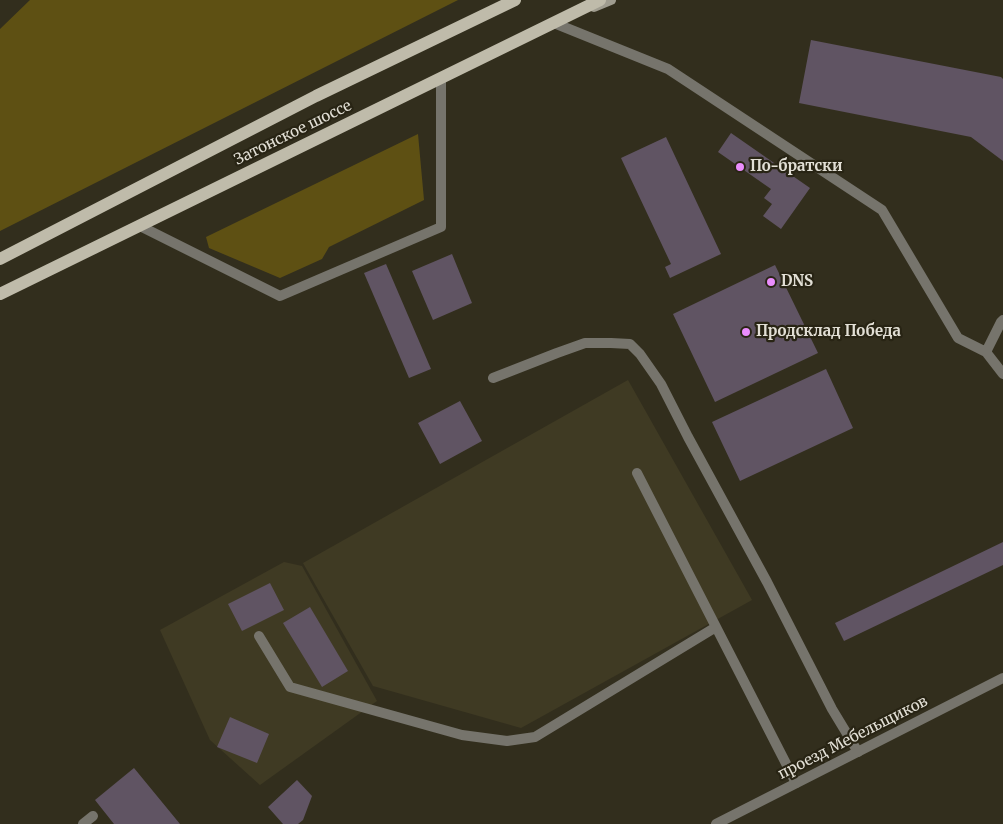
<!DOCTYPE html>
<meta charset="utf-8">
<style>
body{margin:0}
canvas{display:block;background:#322e1d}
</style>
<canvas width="1003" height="824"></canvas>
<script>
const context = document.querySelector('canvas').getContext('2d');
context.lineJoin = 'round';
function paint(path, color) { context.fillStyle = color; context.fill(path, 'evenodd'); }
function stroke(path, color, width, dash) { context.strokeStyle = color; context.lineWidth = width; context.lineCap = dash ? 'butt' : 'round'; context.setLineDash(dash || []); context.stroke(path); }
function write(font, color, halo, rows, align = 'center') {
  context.font = font + ' Merriweather,serif'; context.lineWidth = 4.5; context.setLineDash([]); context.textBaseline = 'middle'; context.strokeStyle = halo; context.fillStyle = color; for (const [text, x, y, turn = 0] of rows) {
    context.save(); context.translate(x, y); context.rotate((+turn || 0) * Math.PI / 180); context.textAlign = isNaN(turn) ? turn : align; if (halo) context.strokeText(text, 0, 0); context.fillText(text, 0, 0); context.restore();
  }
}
paint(new Path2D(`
 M 628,380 L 752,600 L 521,728 L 373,686 L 303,563 Z
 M 284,562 L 302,566 L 377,701 L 260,785 L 210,740 L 160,630 Z`), '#3f3a23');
paint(new Path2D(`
 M 30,0 L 458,0 L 0,231 L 0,29 Z
 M 418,134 L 424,200 L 329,247 L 322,259 L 280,278 L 209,248 L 206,237 Z`), '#5e5013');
paint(new Path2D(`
 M 811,40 L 1001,77 L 1003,79 L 1003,161 L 971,137 L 799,103 Z
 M 731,133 L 810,188 L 781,229 L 763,216 L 772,204 L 764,198 L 771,189 L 718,152 Z
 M 666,137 L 721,254 L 670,278 L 665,267 L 671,264 L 621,158 Z
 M 452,254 L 472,303 L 433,320 L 412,271 Z
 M 386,264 L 431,369 L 409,378 L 364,273 Z
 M 775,265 L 818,353 L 715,402 L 673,314 Z
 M 826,369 L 853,428 L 740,481 L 712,422 Z
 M 460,401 L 482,441 L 440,464 L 418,423 Z
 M 1003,542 L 1003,565 L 844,641 L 835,623 Z
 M 270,583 L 284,610 L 242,631 L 228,604 Z
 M 310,607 L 348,671 L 322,687 L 283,623 Z
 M 230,717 L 269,734 L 257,763 L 217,747 Z
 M 134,768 L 180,824 L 114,824 L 95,800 Z
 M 297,780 L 312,796 L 303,820 L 298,824 L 283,824 L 268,807 Z`), '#605463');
stroke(new Path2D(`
 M 554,23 L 668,69 L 882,210 L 958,338 L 986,352 L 1003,374
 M 140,226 L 280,296 L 441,227 L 441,78
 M 986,352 L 1001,322 L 1003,320
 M 493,378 L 557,353 L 585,343 L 611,343 L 630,344 L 640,354 L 661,384 L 688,437 L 767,582 L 832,709 L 858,752
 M 637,473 L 716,627
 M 259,636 L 290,687 L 462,735 L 507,741 L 535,737 L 716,627 L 796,783
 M 83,824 L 93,816`), '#76746c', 10);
stroke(new Path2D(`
 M 716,824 L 1003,678`), '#76746c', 10);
stroke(new Path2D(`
 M 594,7 L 611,0`), '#9f9c8f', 10);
stroke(new Path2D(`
 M 0,259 L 316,96 L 515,0
 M 0,294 L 600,0`), '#bfbbaa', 12);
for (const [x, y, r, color] of [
 [740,167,5,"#ea8dfd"],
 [771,282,5,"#ea8dfd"],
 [746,332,5,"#ea8dfd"]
]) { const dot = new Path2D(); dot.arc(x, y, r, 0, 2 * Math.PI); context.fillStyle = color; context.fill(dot); stroke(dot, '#282414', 2); }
write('15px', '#e2dfd5', '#282414', [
 ["Затонское шоссе",293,133,-26],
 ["проезд Мебельщиков",853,738,-27]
]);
write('bold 15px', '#e2dfd5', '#282414', [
 ["По-братски",750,167],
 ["DNS",781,282],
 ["Продсклад Победа",756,332]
], 'left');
</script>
